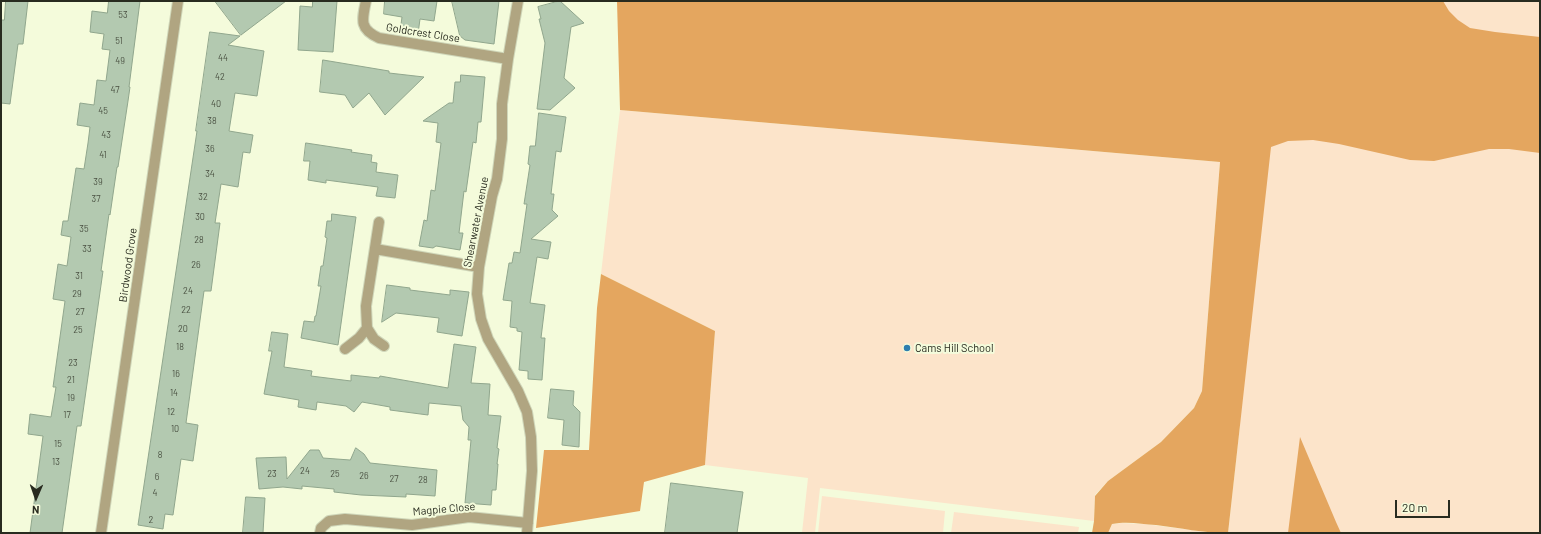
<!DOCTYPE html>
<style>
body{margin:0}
#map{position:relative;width:1541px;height:534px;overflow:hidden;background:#f4fbdb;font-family:Barlow,sans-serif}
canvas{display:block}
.frame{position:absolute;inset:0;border:2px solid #282b1f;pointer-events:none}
.north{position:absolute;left:16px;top:478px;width:40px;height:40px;-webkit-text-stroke:3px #f4fbdb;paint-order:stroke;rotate:182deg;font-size:11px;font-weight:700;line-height:16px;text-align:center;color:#282b1f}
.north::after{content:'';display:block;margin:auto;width:14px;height:18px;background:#282b1f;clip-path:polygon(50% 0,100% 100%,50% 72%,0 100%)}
.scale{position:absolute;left:1395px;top:500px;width:55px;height:18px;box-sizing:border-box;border:2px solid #282b1f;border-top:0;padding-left:5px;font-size:12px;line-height:14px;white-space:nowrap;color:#282b1f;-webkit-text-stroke:3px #f4fbdb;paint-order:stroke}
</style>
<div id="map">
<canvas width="1541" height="534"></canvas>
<div class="frame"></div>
<div class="north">N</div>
<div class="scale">20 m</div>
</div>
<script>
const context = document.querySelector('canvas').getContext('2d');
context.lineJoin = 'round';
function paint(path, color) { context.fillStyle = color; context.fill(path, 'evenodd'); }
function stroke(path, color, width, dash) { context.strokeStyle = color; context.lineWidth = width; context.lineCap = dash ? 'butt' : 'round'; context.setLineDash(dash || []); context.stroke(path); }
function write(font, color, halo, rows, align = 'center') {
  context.font = font + ' Barlow,sans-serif'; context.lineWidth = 4; context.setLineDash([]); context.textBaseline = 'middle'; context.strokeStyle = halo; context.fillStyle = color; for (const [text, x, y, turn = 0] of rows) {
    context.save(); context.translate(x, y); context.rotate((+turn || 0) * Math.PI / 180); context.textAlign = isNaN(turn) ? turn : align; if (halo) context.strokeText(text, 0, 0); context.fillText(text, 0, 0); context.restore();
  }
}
paint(new Path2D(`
 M 1120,1 L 1540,1 L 1540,533 L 1228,533 L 1240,425 L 1240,163 Z
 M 620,110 L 1220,162 L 1202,391 L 1194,408 L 1161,442 L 1108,481 L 1095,495 L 1094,521 L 820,488 L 815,533 L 802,533 L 808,478 L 705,465 L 715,331 L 601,274 Z
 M 822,496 L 945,511 L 943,533 L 818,533 Z
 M 954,512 L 1079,527 L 1078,533 L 951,533 Z
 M 1121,523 L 1145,524 L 1216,533 L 1108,533 L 1112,524 Z`), '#fce4ca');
paint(new Path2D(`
 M 617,1 L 1443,1 L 1449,11 L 1458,20 L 1470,28 L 1495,32 L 1540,37 L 1540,153 L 1509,149 L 1489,149 L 1434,161 L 1410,160 L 1339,144 L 1313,140 L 1288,141 L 1271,147 L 1228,533 C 1204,533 1180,528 1156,525 C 1142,524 1127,521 1112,524 L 1108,533 L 1092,533 L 1094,521 L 1095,496 L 1108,481 L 1161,442 L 1194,408 L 1202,391 L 1220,162 L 620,110 Z
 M 601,274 L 715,331 L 705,465 L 644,482 L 640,511 L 536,528 L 544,450 L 589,450 L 597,308 Z
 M 1300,437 L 1336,522 L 1341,533 L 1288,533 Z`), '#e4a65f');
const building = new Path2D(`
 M 6,1 L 28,1 L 23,44 L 18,44 L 10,104 L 1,103 L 1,20 L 4,20 Z
 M 109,1 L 140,1 L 129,87 L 130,87 L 128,101 L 118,167 L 117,167 L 110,215 L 109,214 L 101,271 L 103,271 L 81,426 L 77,426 L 62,533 L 30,533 L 43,436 L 28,434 L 30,414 L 51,417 L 56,387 L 53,387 L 65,301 L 53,299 L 58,264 L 67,266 L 71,237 L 61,235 L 63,221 L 68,221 L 76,168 L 84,169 L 88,143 L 90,127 L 77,125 L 80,103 L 94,105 L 97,80 L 106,81 L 110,50 L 102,49 L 104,34 L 90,32 L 92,11 L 107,13 Z
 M 215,1 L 286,1 L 241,35 Z
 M 313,1 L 337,1 L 333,52 L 298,50 L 300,6 L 312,7 Z
 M 385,1 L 437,1 L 434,21 L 420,19 L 418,34 L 400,32 L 402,17 L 384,14 Z
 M 452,1 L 499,1 L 494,44 L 465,40 L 460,36 Z
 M 560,1 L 584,23 L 571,27 L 564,78 L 575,88 L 550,110 L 537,109 L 545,43 L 539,19 L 541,19 L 538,7 Z
 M 210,32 L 240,36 L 228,45 L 264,51 L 257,96 L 235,93 L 229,131 L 253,135 L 250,153 L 243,152 L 238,187 L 221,184 L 215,223 L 220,223 L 211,291 L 204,291 L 186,423 L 198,425 L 193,461 L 181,459 L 173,515 L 165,514 L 163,529 L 138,525 L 197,131 L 196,131 Z
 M 323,60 L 389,71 L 389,73 L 424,77 L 385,115 L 369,93 L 353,108 L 345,95 L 320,92 Z
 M 461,75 L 485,77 L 481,122 L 478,122 L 476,143 L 473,142 L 466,192 L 464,191 L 459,233 L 463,233 L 460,250 L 436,246 L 433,248 L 419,246 L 424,220 L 427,221 L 431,190 L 435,191 L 441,143 L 436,142 L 438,123 L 423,121 L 449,103 L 453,103 L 455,82 L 460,82 Z
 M 539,113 L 566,117 L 561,152 L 556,151 L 551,194 L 554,194 L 552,210 L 558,216 L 531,239 L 551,242 L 548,259 L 537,257 L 530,303 L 545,305 L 541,338 L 545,338 L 542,380 L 528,379 L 528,371 L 519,370 L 522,332 L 517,331 L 517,328 L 510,327 L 512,301 L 503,300 L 509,263 L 512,263 L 514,252 L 520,253 L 527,204 L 524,204 L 530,165 L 528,164 L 530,146 L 535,146 Z
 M 306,143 L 352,150 L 351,152 L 372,155 L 371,162 L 377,163 L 376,172 L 398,175 L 395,198 L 376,196 L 378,187 L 326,180 L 326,183 L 308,180 L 310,161 L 304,161 Z
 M 332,214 L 356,217 L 338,345 L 301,338 L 304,321 L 314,322 L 315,316 L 316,316 L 321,286 L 318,286 L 321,266 L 323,266 L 327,238 L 325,237 L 327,221 L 331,221 Z
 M 387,285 L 410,288 L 410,290 L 450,295 L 450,290 L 469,292 L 462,336 L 437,332 L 439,318 L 396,313 L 382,322 Z
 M 272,332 L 288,334 L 284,367 L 312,371 L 311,376 L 351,381 L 351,375 L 379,378 L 380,376 L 448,388 L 454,344 L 476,347 L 471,383 L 490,384 L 488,415 L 501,416 L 497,448 L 499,449 L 497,464 L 498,464 L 496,490 L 492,490 L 491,505 L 465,503 L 471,440 L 468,440 L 469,427 L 463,420 L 461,406 L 429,403 L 428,415 L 390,410 L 390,407 L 362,402 L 354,412 L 346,406 L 317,402 L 316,410 L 298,407 L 299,400 L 264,394 L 272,351 L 269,351 Z
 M 551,389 L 574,391 L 573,405 L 580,412 L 579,447 L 562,445 L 564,420 L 548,418 Z
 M 356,448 L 364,454 L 370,463 L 437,470 L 435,496 L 406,494 L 406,497 L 361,495 L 334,492 L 334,489 L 302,486 L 302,489 L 283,487 L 259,489 L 256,458 L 286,457 L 287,479 L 310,450 L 319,450 L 323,458 L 350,460 Z
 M 671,483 L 743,492 L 737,533 L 665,533 Z
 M 246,497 L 265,498 L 263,533 L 243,533 Z`);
paint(building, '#b3c9b0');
stroke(building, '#90a68d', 1);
const minor = new Path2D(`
 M 366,1 C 362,20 359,29 379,38 L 508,59
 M 518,1 L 508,59 L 502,104 L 502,139 L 497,179 L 492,196 L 479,267 L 477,294 L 481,319 L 488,339 L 518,391 L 527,412 L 531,437 L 532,471 L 527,533
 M 375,249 L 479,267
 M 367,328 L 366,306 L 379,222
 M 345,349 L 359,338 L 367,328 L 374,339 L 384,346
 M 101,533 L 178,1
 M 320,533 L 321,528 L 329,521 L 345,519 L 412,525 L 469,517 L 528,523`);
stroke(minor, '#cfd6b9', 12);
stroke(minor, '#b0a581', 10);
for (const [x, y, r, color] of [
 [907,348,4,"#2d7eaf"]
]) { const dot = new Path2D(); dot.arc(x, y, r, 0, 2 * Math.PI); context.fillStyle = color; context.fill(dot); stroke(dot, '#f4fbdb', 1.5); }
write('9px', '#4b5243', null, [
 ["53",123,15],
 ["51",119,41],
 ["44",223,58],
 ["49",120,61],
 ["42",220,77],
 ["47",115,90],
 ["40",216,104],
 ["45",103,111],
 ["38",212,121],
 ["43",106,135],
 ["36",210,149],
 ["41",103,155],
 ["34",210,174],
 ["39",98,182],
 ["32",203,197],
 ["37",96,199],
 ["30",200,217],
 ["35",84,229],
 ["28",199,240],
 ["33",87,249],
 ["26",196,265],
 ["31",79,276],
 ["24",188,291],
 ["29",77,294],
 ["22",186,310],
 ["27",80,312],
 ["20",183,329],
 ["25",78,330],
 ["18",180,347],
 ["23",73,363],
 ["16",176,374],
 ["21",71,380],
 ["14",174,393],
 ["19",71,398],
 ["12",171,412],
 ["17",67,415],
 ["10",175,429],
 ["15",58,444],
 ["8",160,455],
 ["13",56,462],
 ["24",305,471],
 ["23",272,474],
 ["25",335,474],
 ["26",364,476],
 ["6",157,477],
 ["27",394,479],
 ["28",423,480],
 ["4",155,493],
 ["2",151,520]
]);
write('11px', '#282b1f', '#f4fbdb', [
 ["Goldcrest Close",423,33,9],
 ["Shearwater Avenue",476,222,-79],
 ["Birdwood Grove",128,265,-82],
 ["Magpie Close",444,509,-5]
]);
write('11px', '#282b1f', '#f4fbdb', [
 ["Cams Hill School",915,348]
], 'left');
</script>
